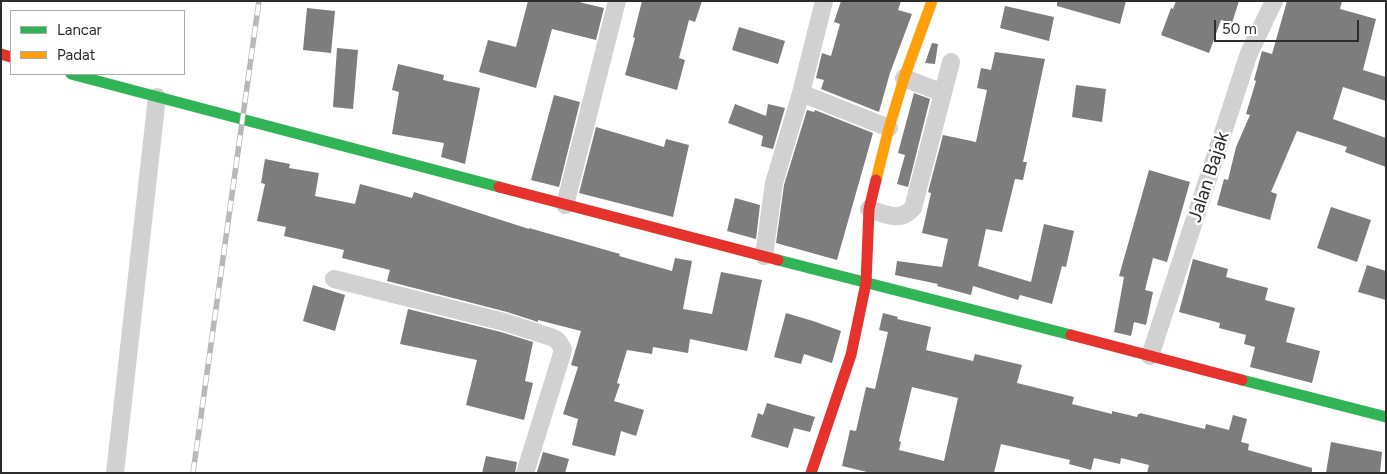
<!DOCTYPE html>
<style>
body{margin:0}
#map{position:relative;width:1387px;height:474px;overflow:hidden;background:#fff;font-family:Figtree,sans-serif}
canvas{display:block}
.frame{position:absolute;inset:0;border:2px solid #2c2c2c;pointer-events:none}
.legend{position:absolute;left:10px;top:10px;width:175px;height:65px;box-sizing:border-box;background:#fff;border:1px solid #ababab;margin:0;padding:6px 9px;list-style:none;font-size:15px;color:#2c2c2c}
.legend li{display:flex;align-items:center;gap:10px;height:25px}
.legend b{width:25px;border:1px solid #ababab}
.scale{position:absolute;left:1214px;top:20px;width:145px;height:22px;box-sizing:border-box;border:2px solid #2c2c2c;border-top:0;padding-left:6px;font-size:15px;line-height:18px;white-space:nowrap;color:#2c2c2c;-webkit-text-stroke:4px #fff;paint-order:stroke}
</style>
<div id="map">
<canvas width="1387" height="474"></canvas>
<div class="frame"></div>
<ul class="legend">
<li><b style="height:6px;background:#30b455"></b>Lancar</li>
<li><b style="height:6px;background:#ff9f0a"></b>Padat</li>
</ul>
<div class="scale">50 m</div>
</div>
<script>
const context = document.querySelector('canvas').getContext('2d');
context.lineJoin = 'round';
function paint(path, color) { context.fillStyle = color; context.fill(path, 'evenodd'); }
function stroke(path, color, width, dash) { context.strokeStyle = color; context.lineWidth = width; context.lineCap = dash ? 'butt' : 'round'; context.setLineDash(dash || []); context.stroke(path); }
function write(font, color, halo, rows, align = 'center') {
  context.font = font + ' Figtree,sans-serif'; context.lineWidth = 5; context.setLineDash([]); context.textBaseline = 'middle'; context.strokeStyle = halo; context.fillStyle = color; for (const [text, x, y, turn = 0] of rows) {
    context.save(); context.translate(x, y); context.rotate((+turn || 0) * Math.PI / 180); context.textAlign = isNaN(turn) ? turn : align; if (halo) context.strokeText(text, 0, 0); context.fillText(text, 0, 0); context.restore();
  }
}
paint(new Path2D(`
 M 528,1 L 575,1 L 604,8 L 596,40 L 552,29 L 536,88 L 479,72 L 488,40 L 516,47 Z
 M 642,1 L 702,1 L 695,22 L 689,20 L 679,58 L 685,60 L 677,90 L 625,75 L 635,38 L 633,37 Z
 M 841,1 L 901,1 L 898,10 L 912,14 L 890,73 L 879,112 L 821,89 L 824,80 L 816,78 L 822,53 L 831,56 L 840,24 L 834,22 Z
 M 1057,1 L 1126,1 L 1120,24 L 1057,6 Z
 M 1176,1 L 1239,1 L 1232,23 L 1221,20 L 1209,53 L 1161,35 L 1171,8 L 1173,9 Z
 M 1287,1 L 1342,1 L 1340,9 L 1376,19 L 1363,70 L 1386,77 L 1386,101 L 1343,87 L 1333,119 L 1386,138 L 1386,167 L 1345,152 L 1347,147 L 1297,131 L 1271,192 L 1277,194 L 1270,220 L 1217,205 L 1224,179 L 1228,180 L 1236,147 L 1250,115 L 1246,114 L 1256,81 L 1254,80 L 1262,51 L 1272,54 Z
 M 1005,6 L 1054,17 L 1049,41 L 1000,28 Z
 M 307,8 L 335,11 L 331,53 L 303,50 Z
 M 739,27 L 785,41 L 778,64 L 732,50 Z
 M 932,43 L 938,44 L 935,64 L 925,63 Z
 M 337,48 L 358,50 L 353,109 L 333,107 Z
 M 995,52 L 1045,59 L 1023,162 L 1027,162 L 1023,180 L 1015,179 L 1002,232 L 986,229 L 978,266 L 1031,282 L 1044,224 L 1074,231 L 1066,267 L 1062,266 L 1052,304 L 1020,295 L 1018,300 L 973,286 L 971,295 L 937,286 L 938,284 L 895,275 L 897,261 L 942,267 L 948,239 L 922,233 L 931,193 L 928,192 L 943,135 L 976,142 L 987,90 L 977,88 L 981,68 L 991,70 Z
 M 398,64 L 444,75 L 443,80 L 480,88 L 465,164 L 441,157 L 444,143 L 392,134 L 399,92 L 392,90 Z
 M 1076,85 L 1106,89 L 1102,122 L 1072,117 Z
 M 914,93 L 930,99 L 908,187 L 897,184 L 905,155 L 898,153 Z
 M 554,95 L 580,102 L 559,187 L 531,180 Z
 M 735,104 L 766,116 L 768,104 L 785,108 L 773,149 L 761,146 L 763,136 L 728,123 Z
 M 807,110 L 814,112 L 815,110 L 873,133 L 837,260 L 776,243 L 784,185 Z
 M 596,127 L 664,147 L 666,139 L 689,145 L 673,217 L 579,193 Z
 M 265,159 L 290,164 L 289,168 L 319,173 L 315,196 L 355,204 L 360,184 L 412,198 L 414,192 L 529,229 L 529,228 L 620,254 L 619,256 L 672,271 L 675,258 L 692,261 L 683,309 L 712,314 L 721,272 L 762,280 L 747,351 L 690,339 L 688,353 L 653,347 L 652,354 L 627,350 L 617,383 L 620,384 L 614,401 L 644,410 L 636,436 L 621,431 L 615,456 L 572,445 L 578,419 L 563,414 L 578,367 L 571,365 L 581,331 L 538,320 L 538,322 L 507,312 L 387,281 L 390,270 L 342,258 L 344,250 L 284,236 L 286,227 L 257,221 L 265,184 L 261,183 Z
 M 1149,170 L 1190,182 L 1167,262 L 1153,258 L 1145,290 L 1153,292 L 1146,325 L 1134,322 L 1131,336 L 1114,332 L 1124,277 L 1119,276 Z
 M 735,198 L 760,205 L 756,239 L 727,231 Z
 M 1331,207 L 1371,220 L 1357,262 L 1317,248 Z
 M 1193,259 L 1228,269 L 1226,277 L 1268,288 L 1265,300 L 1295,308 L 1286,342 L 1320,351 L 1312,383 L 1250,367 L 1255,347 L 1244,344 L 1246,335 L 1219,328 L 1220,323 L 1179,312 Z
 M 1367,265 L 1386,271 L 1386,300 L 1358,292 Z
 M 313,285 L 345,295 L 335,331 L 303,321 Z
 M 408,309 L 501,332 L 533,342 L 525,381 L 533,383 L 524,420 L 466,405 L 477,360 L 400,344 Z
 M 786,313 L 813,321 L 841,331 L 832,363 L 804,354 L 801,364 L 774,357 Z
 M 883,313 L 898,317 L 897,319 L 931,327 L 926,350 L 973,361 L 975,354 L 1022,365 L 1017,383 L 1074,397 L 1072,404 L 1112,414 L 1112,411 L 1137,417 L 1138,414 L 1140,414 L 1140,413 L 1205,429 L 1206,424 L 1229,430 L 1233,415 L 1247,419 L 1241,442 L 1249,444 L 1248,450 L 1312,468 L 1312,473 L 1147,473 L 1149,465 L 1121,458 L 1120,464 L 1094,458 L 1091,470 L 1069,464 L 1070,460 L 1001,444 L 994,473 L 871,473 L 842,466 L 850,430 L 856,431 L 866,387 L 875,389 L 888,332 L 879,330 ZM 912,387 L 958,398 L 944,461 L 899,450 L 901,442 L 899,441 Z
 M 767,403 L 815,417 L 810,432 L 794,428 L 788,448 L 751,437 L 758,413 L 763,415 Z
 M 1331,442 L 1382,452 L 1380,473 L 1326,473 Z
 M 543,452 L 569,459 L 565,473 L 537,472 Z
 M 486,456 L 517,462 L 515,473 L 482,473 Z`), '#7d7d7d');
stroke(new Path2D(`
 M 904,78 L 943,93
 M 801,93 L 824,1
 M 565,205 L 617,1
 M 869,209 C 886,214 899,223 913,208 L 951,62
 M 764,256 L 774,183 L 801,93 L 889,128
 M 334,279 L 504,322 L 551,337 L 557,340 L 563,349 L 561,357 L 525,473
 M 1150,356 L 1249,53 L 1274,1
 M 115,473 L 157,97`), '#d1d1d1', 18);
stroke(new Path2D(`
 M 71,74 L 499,187
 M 778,260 L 1071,335
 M 1242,380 L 1386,417`), '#30b455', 11);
stroke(new Path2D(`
 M 876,180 L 889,128 L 904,78 L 932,1`), '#ff9f0a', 11);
stroke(new Path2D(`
 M 1,54 L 11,57
 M 499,187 L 778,260
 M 1071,335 L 1242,380
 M 811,473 L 851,355 L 866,283 L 869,209 L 876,180`), '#e5322d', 11);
const rail = new Path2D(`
 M 193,473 L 259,1`);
stroke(rail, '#b8b8b8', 5.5);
stroke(rail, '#fff', 4, [11]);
write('19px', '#2c2c2c', '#fff', [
 ["Jalan Bajak",1209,177,-72]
]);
</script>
